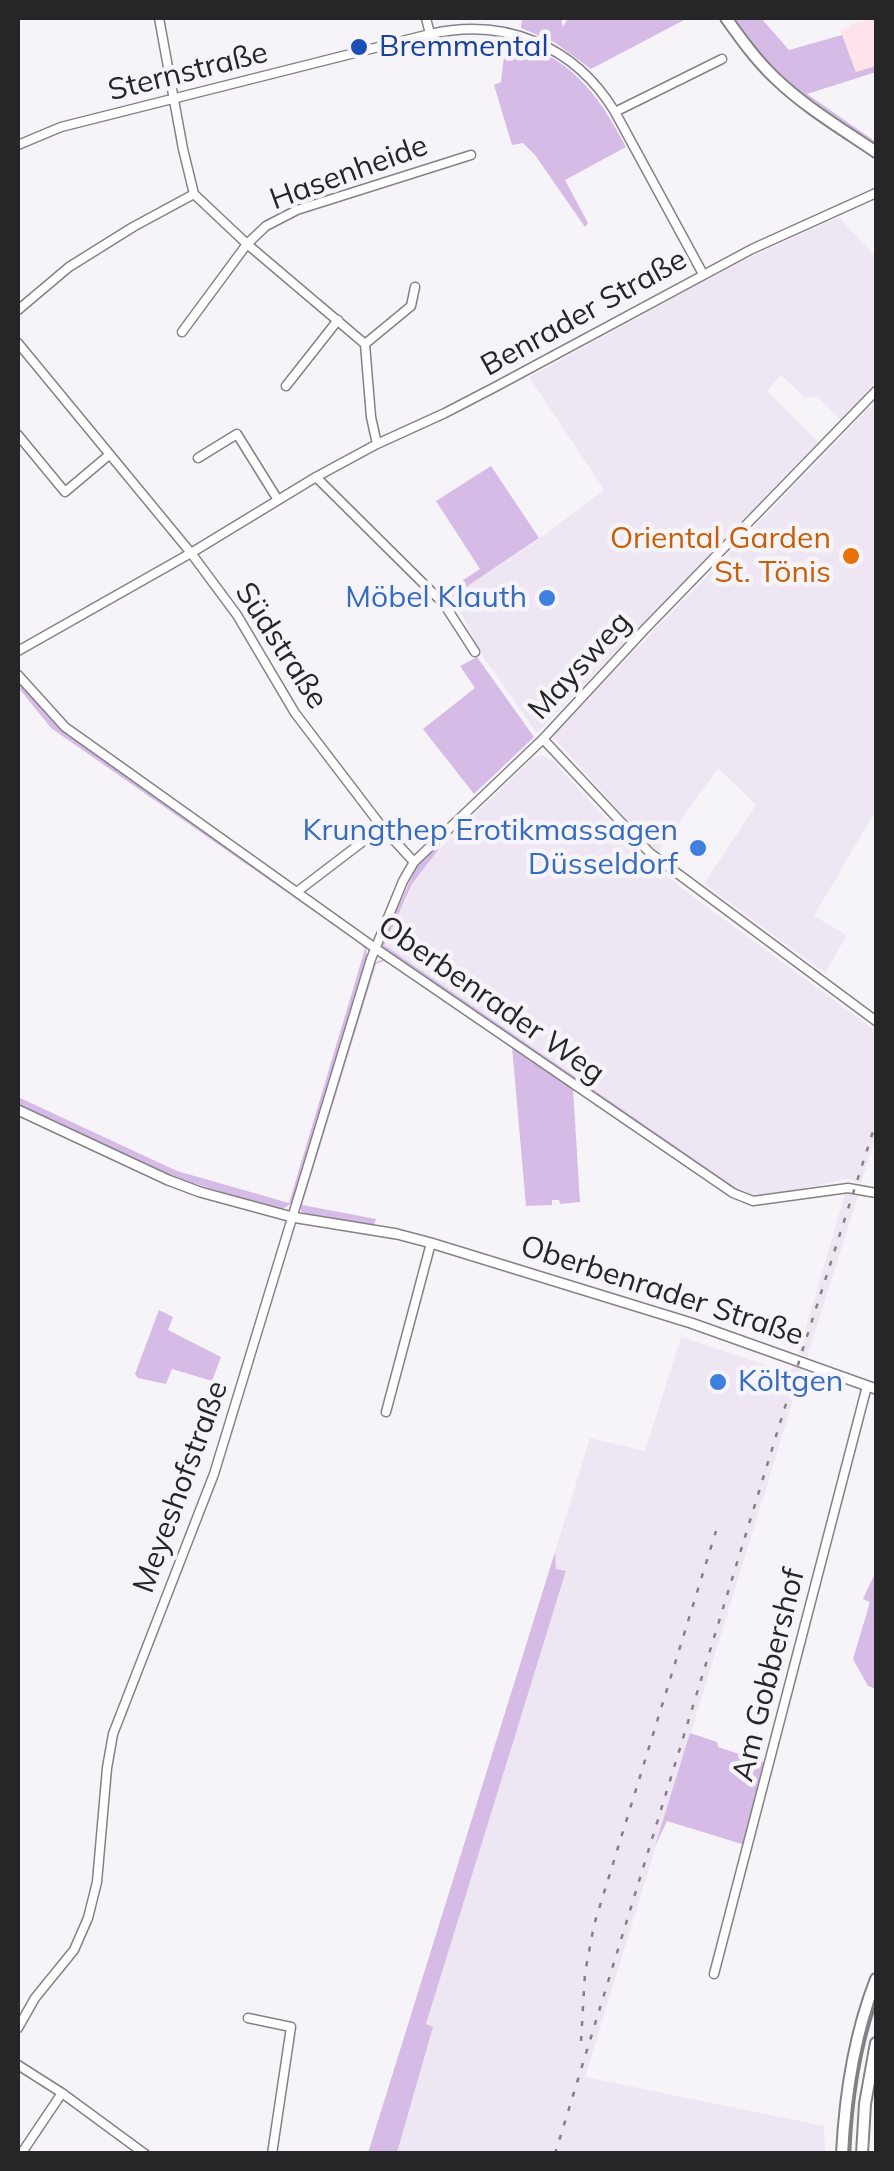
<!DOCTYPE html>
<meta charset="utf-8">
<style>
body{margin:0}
#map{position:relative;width:894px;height:2171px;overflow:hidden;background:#f7f4f9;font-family:Mulish,sans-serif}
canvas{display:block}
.frame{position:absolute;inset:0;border:20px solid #262527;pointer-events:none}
</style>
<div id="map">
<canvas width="894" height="2171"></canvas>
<div class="frame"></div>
</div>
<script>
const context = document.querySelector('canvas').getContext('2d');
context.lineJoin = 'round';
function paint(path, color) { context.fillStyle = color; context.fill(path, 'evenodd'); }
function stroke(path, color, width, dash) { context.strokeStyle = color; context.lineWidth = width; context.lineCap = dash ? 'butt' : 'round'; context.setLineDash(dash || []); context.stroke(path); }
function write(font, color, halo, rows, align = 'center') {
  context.font = font + ' Mulish,sans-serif'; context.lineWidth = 9; context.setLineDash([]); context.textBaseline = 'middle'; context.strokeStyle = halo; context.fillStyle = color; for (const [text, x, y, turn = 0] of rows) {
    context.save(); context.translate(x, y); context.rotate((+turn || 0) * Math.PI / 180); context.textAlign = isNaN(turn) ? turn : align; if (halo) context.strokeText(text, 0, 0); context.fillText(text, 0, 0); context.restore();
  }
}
paint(new Path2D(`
 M 839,217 L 876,257 L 876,382 L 841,420 L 817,396 L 805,398 L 781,375 L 767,391 L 818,442 L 537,733 L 481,654 L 459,609 L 450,598 L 532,544 L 604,490 L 529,377 L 744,260 Z
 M 876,401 L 876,810 L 814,916 L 847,935 L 825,973 L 704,884 L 756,805 L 718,768 L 659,851 L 651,846 L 552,736 Z
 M 542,755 L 552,760 L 624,838 L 650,862 L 683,889 L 876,1031 L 876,1136 L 861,1183 L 848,1179 L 752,1199 L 383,944 L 413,884 L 439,849 L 532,759 Z
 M 859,1193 L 807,1357 L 798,1354 L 845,1194 Z
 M 681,1337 L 790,1373 L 793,1365 L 803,1368 L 585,2077 L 824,2126 L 825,2153 L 397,2154 L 433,2027 L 426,2024 L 566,1572 L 556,1569 L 555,1552 L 590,1438 L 645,1451 Z`), '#eee7f3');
paint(new Path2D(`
 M 876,18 L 876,66 L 857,72 L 840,30 L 850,27 L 850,24 Z`), '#fee4ea');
paint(new Path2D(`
 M 522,18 L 561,18 L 563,27 L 568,18 L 688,18 L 591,69 L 554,42 L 521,28 Z
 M 733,18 L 761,18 L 789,50 L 842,35 L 856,72 L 876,66 L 876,72 L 807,94 L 876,142 L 876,145 L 798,92 L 752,45 Z
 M 506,38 C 570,57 596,90 626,147 L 565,180 L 588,223 L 585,227 L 535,155 L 523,143 L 512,145 L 494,85 L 501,82 Z
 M 491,466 L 539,538 L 450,598 L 445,592 L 480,569 L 436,501 Z
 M 477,657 L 534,737 L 474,794 L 423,729 L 475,688 L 460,666 Z
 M 18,680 L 55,724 L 362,941 L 366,947 L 367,958 L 292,1203 L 281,1210 L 173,1177 L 18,1106 L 18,1097 L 177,1171 L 289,1203 L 365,949 L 361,944 L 51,728 L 18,687 Z
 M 436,846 L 439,849 L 412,884 L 384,945 L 752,1199 L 730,1188 L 385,951 L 382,943 L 418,863 Z
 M 383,959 L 392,962 L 468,1014 L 472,1019 L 390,964 L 384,961 L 376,964 L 302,1205 L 376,1219 L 373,1227 L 309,1217 L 301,1211 L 300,1205 L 374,963 Z
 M 512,1047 L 573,1088 L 580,1202 L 560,1204 L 559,1200 L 552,1200 L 552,1205 L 526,1206 Z
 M 159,1310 L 173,1317 L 168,1330 L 221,1357 L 212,1381 L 172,1369 L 166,1384 L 138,1378 L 135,1374 Z
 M 555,1552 L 556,1569 L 566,1571 L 426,2024 L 433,2027 L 397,2153 L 368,2153 Z
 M 876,1571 L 876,1689 L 868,1686 L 853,1659 L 870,1602 L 863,1599 Z
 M 690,1733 L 717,1742 L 718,1747 L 766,1763 L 745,1845 L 667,1821 L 655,1846 Z`), '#d6bbe6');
const minor = new Path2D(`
 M 159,18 L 183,149 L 194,194 L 247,244 L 365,344 L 371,417 L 377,444
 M 426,18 L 430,34
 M 615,112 L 722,59
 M 18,145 L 61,127 L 430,34 C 506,17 575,46 615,112 L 703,274
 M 18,310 L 69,267 L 133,227 L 194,194
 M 182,332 L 247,244 L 266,226 L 297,210 L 471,155
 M 18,343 L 191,553 L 237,615 L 295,713 L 382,827 L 414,862
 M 365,344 L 411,306 L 415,287
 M 286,386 L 338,320
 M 18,435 L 65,492 L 109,455
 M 198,458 L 237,434 L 278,500
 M 316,477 L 444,604 L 475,652
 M 18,651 L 191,553 L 316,477 L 377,444 L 445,413 L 497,386 L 752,249 L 876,193
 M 18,675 L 65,727 L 375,948 L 733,1193 L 753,1201 L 848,1188 L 876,1193
 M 543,739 L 650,853 L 876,1021
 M 298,891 L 382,827
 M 386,1412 L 431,1243
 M 714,1974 L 867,1386
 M 248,2018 L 291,2027 L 272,2154
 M 18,2028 L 35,1998 L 74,1950 L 88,1918 L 97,1882 L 107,1768 L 113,1734 L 214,1474 L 371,959 L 403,881 L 414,862 L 543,739 L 646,628 L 876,391
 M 18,2065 L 62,2093 L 145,2154
 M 21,2154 L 62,2093`);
const tertiary = new Path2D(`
 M 18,1110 L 168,1180 L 200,1192 L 292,1217 L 397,1234 L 431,1243 L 691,1323 L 876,1389`);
const secondary = new Path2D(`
 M 726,18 C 741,39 756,60 775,78 C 805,107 842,129 876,152
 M 842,2154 C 845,2094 854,2035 876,1979
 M 862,2154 L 865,2104 L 876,2043`);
stroke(minor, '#858287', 11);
stroke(tertiary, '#858287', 12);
stroke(secondary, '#858287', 14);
stroke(minor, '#fff', 8);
stroke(tertiary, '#fff', 9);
stroke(secondary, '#fff', 10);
stroke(new Path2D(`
 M 850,2154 C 852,2102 859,2052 876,2003`), '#828083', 2.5);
stroke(new Path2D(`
 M 581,2041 L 585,1973 L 594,1925 L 716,1531
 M 555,2154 L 801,1355 L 876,1122`), '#828083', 2.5, [5, 10]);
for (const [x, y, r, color] of [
 [359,47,10,"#1a4fb4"],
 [851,556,10,"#e8710a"],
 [547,598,10,"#3f7fe0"],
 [698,848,10,"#3f7fe0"],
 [718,1382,10,"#3f7fe0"]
]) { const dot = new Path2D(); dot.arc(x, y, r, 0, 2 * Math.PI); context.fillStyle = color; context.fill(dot); stroke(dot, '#f7f4f9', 4); }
write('30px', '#164399', '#f7f4f9', [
 ["Bremmental",379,47]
], 'left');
write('30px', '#262527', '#f7f4f9', [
 ["Sternstraße",188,72,-14],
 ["Hasenheide",349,173,-20],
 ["Benrader Straße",584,313,-29],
 ["Südstraße",281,646,57],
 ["Maysweg",580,666,-47],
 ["Oberbenrader Weg",491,1000,35],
 ["Oberbenrader Straße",662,1291,18],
 ["Meyeshofstraße",181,1487,-70],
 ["Am Gobbershof",769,1675,-76]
]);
write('30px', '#c56008', '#f7f4f9', [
 ["Oriental Garden",831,539],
 ["St. Tönis",831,573]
], 'right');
write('30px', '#366cbe', '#f7f4f9', [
 ["Möbel Klauth",527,598],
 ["Krungthep Erotikmassagen",678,831],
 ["Düsseldorf",678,865],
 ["Költgen",738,1382,"left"]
], 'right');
</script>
